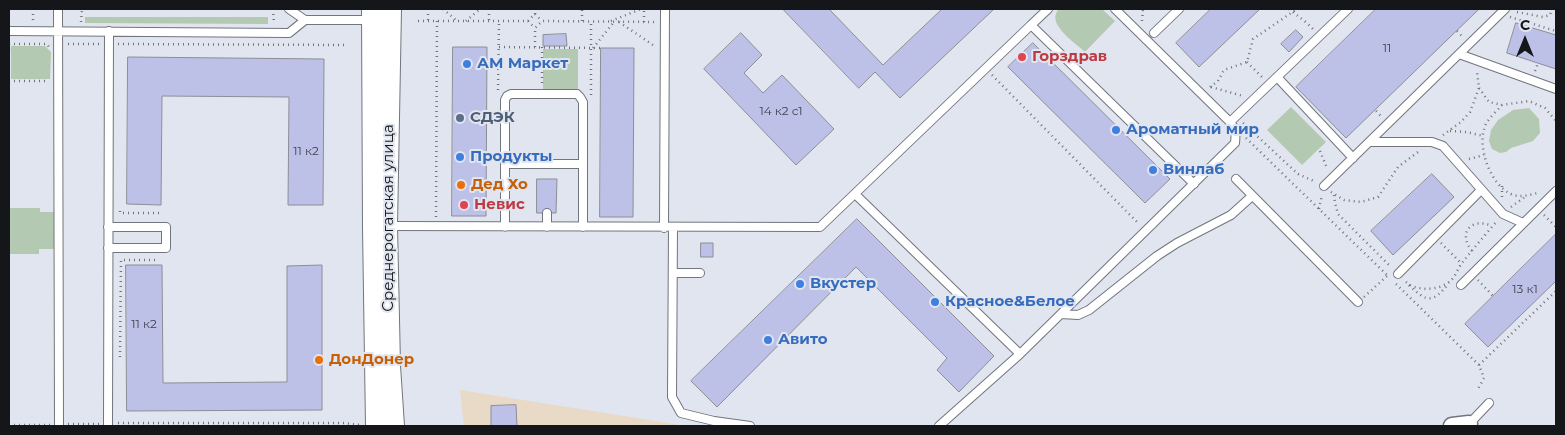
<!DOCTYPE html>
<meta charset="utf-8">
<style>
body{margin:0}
#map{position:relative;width:1565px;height:435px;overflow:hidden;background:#e1e5ef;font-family:Montserrat,sans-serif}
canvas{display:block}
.frame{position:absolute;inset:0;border:10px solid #141619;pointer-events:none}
.north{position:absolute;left:1500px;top:15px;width:50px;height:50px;-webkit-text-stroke:4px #e1e5ef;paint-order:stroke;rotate:0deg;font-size:14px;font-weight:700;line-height:20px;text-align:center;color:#141619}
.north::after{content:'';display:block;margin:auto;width:18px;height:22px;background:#141619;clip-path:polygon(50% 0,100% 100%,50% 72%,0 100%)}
</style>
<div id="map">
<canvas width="1565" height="435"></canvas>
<div class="frame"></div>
<div class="north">С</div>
</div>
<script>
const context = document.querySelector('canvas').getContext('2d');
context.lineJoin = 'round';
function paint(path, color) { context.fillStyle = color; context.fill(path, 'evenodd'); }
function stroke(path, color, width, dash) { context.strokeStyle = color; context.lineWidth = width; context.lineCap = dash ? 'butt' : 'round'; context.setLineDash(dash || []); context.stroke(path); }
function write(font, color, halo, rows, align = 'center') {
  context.font = font + ' Montserrat,sans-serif'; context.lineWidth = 4; context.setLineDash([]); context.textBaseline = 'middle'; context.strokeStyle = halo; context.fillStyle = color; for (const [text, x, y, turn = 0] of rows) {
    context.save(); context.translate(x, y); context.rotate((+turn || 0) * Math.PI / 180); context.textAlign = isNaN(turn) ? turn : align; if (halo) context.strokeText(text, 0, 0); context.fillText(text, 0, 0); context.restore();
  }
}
paint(new Path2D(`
 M 460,390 L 662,422 L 686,426 L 464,426 Z`), '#e9d9c7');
paint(new Path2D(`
 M 1059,9 L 1102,9 L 1115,21 L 1085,52 C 1074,42 1045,23 1059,9 Z
 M 85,17 L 268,17 L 268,24 L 85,23 Z
 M 11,46 L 45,46 L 51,52 L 50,79 L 11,79 Z
 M 543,49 L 578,49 L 578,89 L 543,89 Z
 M 1291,107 L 1326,142 L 1302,165 L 1267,130 Z
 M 1529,108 L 1539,119 L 1540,133 L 1533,141 L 1511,148 L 1506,152 L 1500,153 L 1492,149 L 1489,141 L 1491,130 L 1498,120 L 1513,110 Z
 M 10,208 L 40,208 L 40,212 L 54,212 L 54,249 L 39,249 L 39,254 L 10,254 Z`), '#b4c9b2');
const building = new Path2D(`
 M 783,9 L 829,9 L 883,65 L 942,9 L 994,9 L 900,98 L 875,72 L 859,88 Z
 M 1211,9 L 1260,9 L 1199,67 L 1176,43 Z
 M 1376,9 L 1479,9 L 1346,138 L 1296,87 Z
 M 1516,23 L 1556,35 L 1556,69 L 1507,53 Z
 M 1296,30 L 1303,37 L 1289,52 L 1281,44 Z
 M 741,33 L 762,55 L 744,73 L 763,93 L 782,75 L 834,129 L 796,165 L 704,69 Z
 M 566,34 L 567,46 L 543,46 L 543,35 Z
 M 1033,43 L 1170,179 L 1145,203 L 1008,67 Z
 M 453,47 L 487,47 L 486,216 L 452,216 Z
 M 601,48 L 634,48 L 633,217 L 600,217 Z
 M 128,57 L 324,59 L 323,205 L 288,205 L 289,97 L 162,96 L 161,205 L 127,204 Z
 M 1432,174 L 1454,197 L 1393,255 L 1371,231 Z
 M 537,179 L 557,179 L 556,213 L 537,213 Z
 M 857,219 L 994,356 L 959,392 L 937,370 L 947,358 L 856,267 L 717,407 L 691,381 Z
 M 1556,234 L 1556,281 L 1488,347 L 1465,324 Z
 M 701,243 L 713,243 L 713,257 L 701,257 Z
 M 126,265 L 162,265 L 163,383 L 287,382 L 287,266 L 322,265 L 322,410 L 127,411 Z
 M 516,405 L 517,426 L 491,426 L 491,406 Z`);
paint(building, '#bec1e7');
stroke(building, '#8c8d96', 1);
const service = new Path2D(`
 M 58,9 L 59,426
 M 289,9 L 305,20 L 371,20
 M 1031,25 L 1048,9
 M 9,31 L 289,33 L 305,20
 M 1154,33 L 1179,9
 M 1459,54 L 1556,89
 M 1277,77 L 1353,158
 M 1230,122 L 1348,9
 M 1370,142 L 1432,142 L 1443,146 L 1503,214 L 1523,223
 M 505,164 L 583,164
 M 1236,179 L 1358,302
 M 1324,186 L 1505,9
 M 855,194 L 1020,354
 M 547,213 L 547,227
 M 388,226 L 820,227 L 1031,25 L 1194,184
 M 108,227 L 166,227 L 166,248 L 108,248
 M 505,227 L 505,100 L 507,96 L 511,94 L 577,94 L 580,97 L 583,102 L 583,227
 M 664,228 L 665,9
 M 673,228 L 672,397 L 681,413 L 714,421 L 750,426
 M 673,273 L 700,273
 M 1398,274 L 1481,190
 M 1461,285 L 1556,191
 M 1061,314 L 1078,315 L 1089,310 L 1157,256 L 1177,243 L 1231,215 L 1252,196
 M 1469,424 L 1489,403
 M 108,426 L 109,31
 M 939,426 L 1020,354 L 1235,143 C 1236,134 1236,129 1230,122 L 1115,9`);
const minor = new Path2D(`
 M 1452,426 L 1469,424`);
const tertiary = new Path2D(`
 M 372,9 L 373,227 L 376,426
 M 391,9 L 387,226 L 390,366 L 394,426`);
stroke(service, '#71757d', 10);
stroke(minor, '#71757d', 19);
stroke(tertiary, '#71757d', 22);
stroke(new Path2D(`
 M 33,9 L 33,22
 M 273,9 L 274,24
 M 428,9 L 428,21
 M 443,9 L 456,20
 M 489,9 L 489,21
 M 1289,9 L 1307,23 L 1313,29
 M 1517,12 L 1543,17 L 1550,15 L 1552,9
 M 535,14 L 542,21
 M 1510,17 L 1556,31
 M 418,21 L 528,21 L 535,14 L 535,9
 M 466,21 L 480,9
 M 528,21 L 535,28
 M 582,21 L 582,9
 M 611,21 L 641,9
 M 1142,21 L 1143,9
 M 81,22 L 82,9
 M 619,22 L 653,45
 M 644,22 L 644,9
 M 1457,31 L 1463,37
 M 9,44 L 47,44 L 49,47
 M 9,44 L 9,54
 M 68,44 L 100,44
 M 118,44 L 344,45
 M 499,47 L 600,48
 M 535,47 L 535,28 L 542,21 L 657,22
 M 542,47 L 542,83
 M 593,48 L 614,22
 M 1247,62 L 1263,78
 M 1535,71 L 1538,63
 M 992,75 L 1139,224
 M 9,81 L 49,81
 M 1210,87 L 1218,81 L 1224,70 L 1247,62 L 1253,39 L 1297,9
 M 1211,87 L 1243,96
 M 1479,88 L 1489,102 L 1502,105 L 1529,101 L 1545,108 L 1556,121
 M 498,90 L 499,21
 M 591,95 L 591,21
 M 1502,105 C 1496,112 1486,120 1484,129 C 1478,150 1491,185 1511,194 C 1520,198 1529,195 1538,193
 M 1376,111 L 1382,117
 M 1243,123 L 1298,174 L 1316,182
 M 1450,131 L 1467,132 L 1483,136
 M 1443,135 L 1461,122 L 1470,112 L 1479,88 L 1477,72
 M 1246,138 L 1389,277
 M 1320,151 L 1327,168
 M 1469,159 L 1484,155
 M 1502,186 L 1502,197
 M 1331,192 L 1344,200 L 1361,202 L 1378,197 L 1398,167 L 1418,152
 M 1334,195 L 1335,203 L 1338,214 L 1391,267
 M 1511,207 L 1525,197
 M 1319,209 L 1322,195
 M 120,211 L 120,213 L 161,213
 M 1544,215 L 1556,227
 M 436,217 L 437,21
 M 1441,243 L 1462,264
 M 1472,251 C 1457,232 1472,217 1492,226
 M 1478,280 L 1493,296
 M 1406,282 C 1415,291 1438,291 1449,282 C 1455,278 1458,268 1462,263 C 1473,249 1485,235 1497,221
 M 1396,284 L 1479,365 L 1484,378 L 1477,391
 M 1409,285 C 1427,303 1433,303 1449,283
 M 1364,297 L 1387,276
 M 120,357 L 121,260 L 156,260
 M 1479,365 L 1556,291
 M 118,423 L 344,423 L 360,425
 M 68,424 L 100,424
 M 9,425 L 50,425`), '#71747a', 2.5, [1, 4]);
stroke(service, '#fff', 8);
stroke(minor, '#fff', 16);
stroke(tertiary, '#fff', 20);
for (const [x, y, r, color] of [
 [1022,57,5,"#e0444e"],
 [467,64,5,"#3f7fe0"],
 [460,118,5,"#5c6f8a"],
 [1116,130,5,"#3f7fe0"],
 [460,157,5,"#3f7fe0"],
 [1153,170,5,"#3f7fe0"],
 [461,185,5,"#e8710a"],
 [464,205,5,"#e0444e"],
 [800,284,5,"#3f7fe0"],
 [935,302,5,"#3f7fe0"],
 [768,340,5,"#3f7fe0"],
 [319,360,5,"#e8710a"]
]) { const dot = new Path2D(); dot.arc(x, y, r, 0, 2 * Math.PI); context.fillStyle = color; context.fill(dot); stroke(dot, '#e1e5ef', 2); }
write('12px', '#3e414c', null, [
 ["11",1387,48],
 ["14 к2 с1",781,111],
 ["11 к2",306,151],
 ["13 к1",1525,289],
 ["11 к2",144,324]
]);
write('bold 15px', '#be3a42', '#e1e5ef', [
 ["Горздрав",1032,57],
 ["Невис",474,205]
], 'left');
write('bold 15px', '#366cbe', '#e1e5ef', [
 ["АМ Маркет",477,64],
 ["Ароматный мир",1126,130],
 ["Продукты",470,157],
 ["Винлаб",1163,170],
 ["Вкустер",810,284],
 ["Красное&Белое",945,302],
 ["Авито",778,340]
], 'left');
write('bold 15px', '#4e5e75', '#e1e5ef', [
 ["СДЭК",470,118]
], 'left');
write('bold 15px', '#c56008', '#e1e5ef', [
 ["Дед Хо",471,185],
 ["ДонДонер",329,360]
], 'left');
write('15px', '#141619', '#e1e5ef', [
 ["Среднерогатская улица",389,218,-90]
]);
</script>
